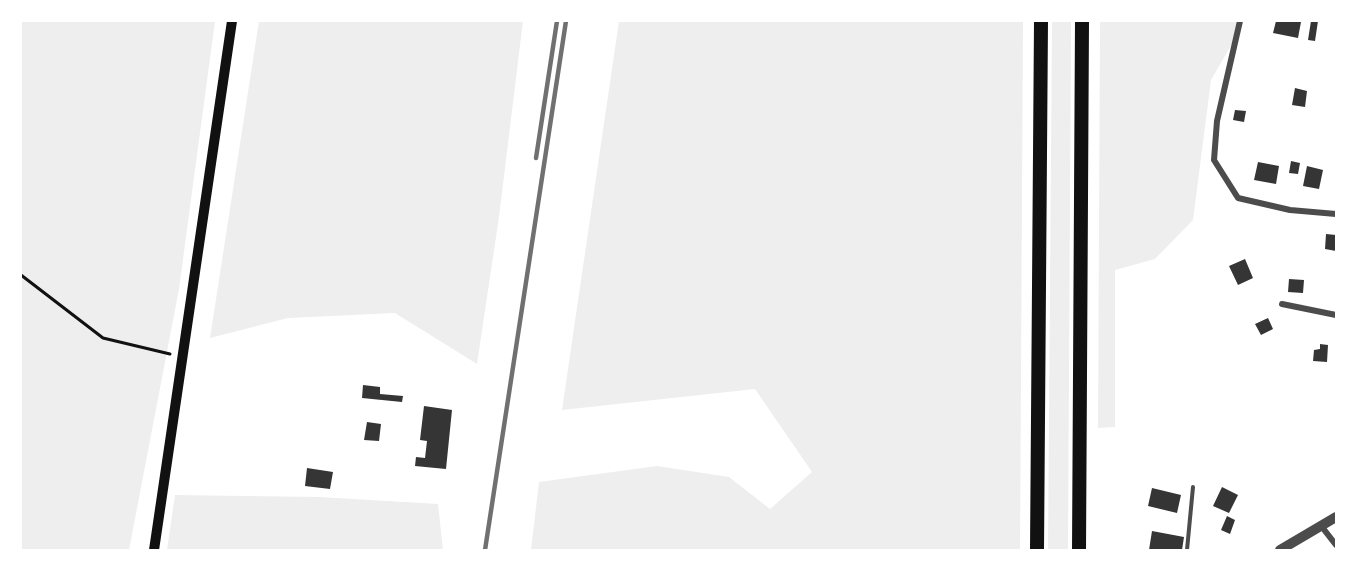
<!DOCTYPE html>
<style>
body{margin:0}
#map{position:relative;width:1357px;height:571px;overflow:hidden;background:#fff;font-family:"Golos Text",sans-serif}
canvas{display:block}
.frame{position:absolute;inset:0;border:22px solid #fff;pointer-events:none}
</style>
<div id="map">
<canvas width="1357" height="571"></canvas>
<div class="frame"></div>
</div>
<script>
const context = document.querySelector('canvas').getContext('2d');
context.lineJoin = 'round';
function paint(path, color) { context.fillStyle = color; context.fill(path, 'evenodd'); }
function stroke(path, color, width, dash) { context.strokeStyle = color; context.lineWidth = width; context.lineCap = dash ? 'butt' : 'round'; context.setLineDash(dash || []); context.stroke(path); }
paint(new Path2D(`
 M 21,21 L 215,21 L 179,289 L 129,550 L 21,550 Z
 M 259,21 L 523,21 L 499,217 L 477,364 L 395,313 L 288,318 L 210,338 Z
 M 619,21 L 1023,21 L 1020,550 L 531,550 L 539,482 L 657,466 L 729,477 L 770,509 L 812,472 L 755,389 L 562,410 Z
 M 1052,21 L 1071,21 L 1068,550 L 1048,550 Z
 M 1100,21 L 1238,21 L 1233,42 L 1211,80 L 1193,220 L 1155,259 L 1115,270 L 1115,427 L 1098,428 Z
 M 175,495 L 319,497 L 438,504 L 443,550 L 167,550 Z`), '#eee');
paint(new Path2D(`
 M 1276,21 L 1301,22 L 1298,38 L 1273,33 Z
 M 1311,21 L 1318,21 L 1315,41 L 1308,40 Z
 M 1295,88 L 1307,91 L 1305,107 L 1292,105 Z
 M 1235,110 L 1246,111 L 1244,122 L 1233,120 Z
 M 1291,161 L 1300,163 L 1298,174 L 1289,173 Z
 M 1258,162 L 1279,166 L 1276,184 L 1254,180 Z
 M 1307,166 L 1323,170 L 1319,189 L 1303,186 Z
 M 1326,234 L 1336,235 L 1336,251 L 1325,249 Z
 M 1245,259 L 1253,278 L 1238,285 L 1229,266 Z
 M 1289,279 L 1304,280 L 1303,293 L 1288,292 Z
 M 1268,318 L 1273,329 L 1261,335 L 1255,324 Z
 M 1320,344 L 1328,345 L 1327,362 L 1313,361 L 1314,350 L 1320,349 Z
 M 363,385 L 380,387 L 380,394 L 403,396 L 402,402 L 362,398 Z
 M 424,406 L 452,410 L 446,469 L 415,466 L 416,457 L 425,458 L 427,441 L 420,440 Z
 M 367,422 L 381,424 L 379,441 L 364,440 Z
 M 307,468 L 333,472 L 330,489 L 305,486 Z
 M 1222,487 L 1238,495 L 1229,513 L 1213,506 Z
 M 1152,488 L 1181,495 L 1177,513 L 1148,506 Z
 M 1227,516 L 1235,520 L 1230,534 L 1221,530 Z
 M 1152,531 L 1184,537 L 1182,550 L 1149,550 Z`), '#353535');
stroke(new Path2D(`
 M 21,275 L 103,338 L 170,354`), '#111', 3);
stroke(new Path2D(`
 M 1187,550 L 1193,487`), '#4c4c4c', 4);
stroke(new Path2D(`
 M 1240,21 L 1217,121 L 1214,160 L 1238,198 L 1290,210 L 1336,214
 M 1282,304 L 1336,315
 M 1322,527 L 1336,545`), '#4c4c4c', 6);
stroke(new Path2D(`
 M 1280,550 L 1336,517`), '#4c4c4c', 10);
stroke(new Path2D(`
 M 154,550 L 232,21`), '#111', 10);
stroke(new Path2D(`
 M 1037,550 L 1041,21
 M 1079,550 L 1082,21`), '#111', 14);
stroke(new Path2D(`
 M 536,158 L 557,21
 M 485,550 L 566,21`), '#707070', 4.5);
</script>
